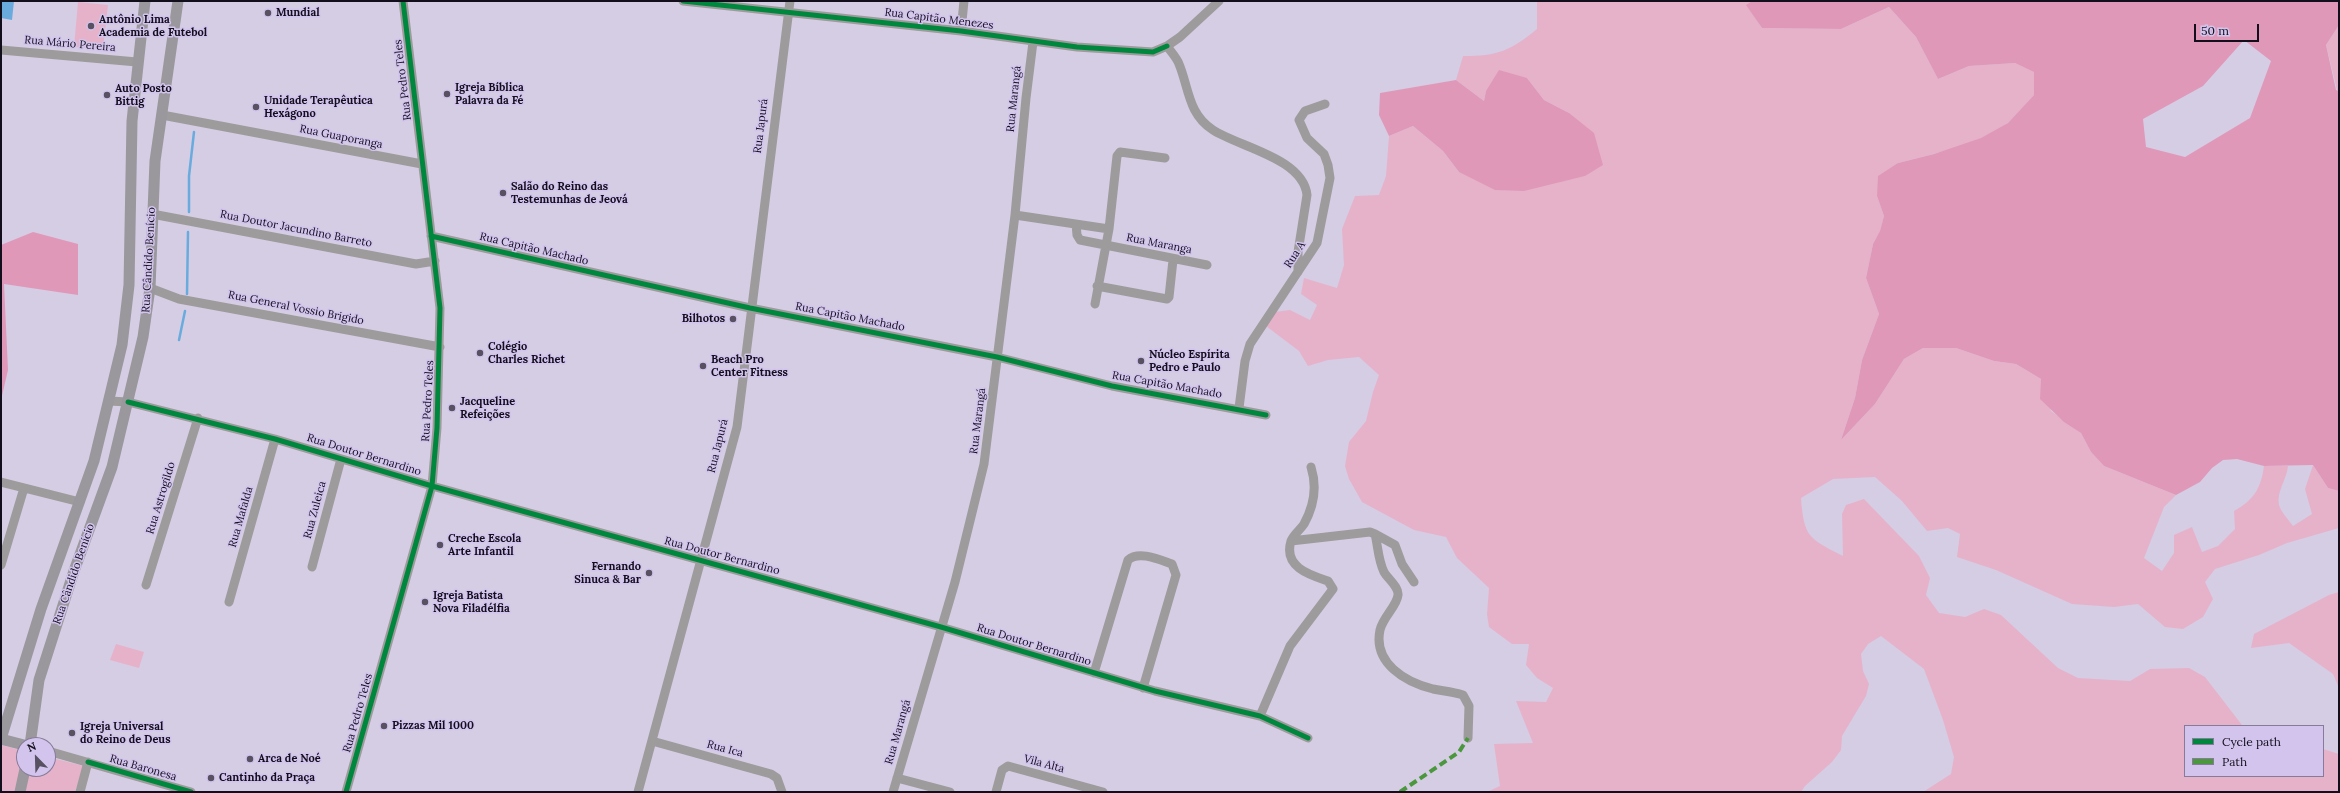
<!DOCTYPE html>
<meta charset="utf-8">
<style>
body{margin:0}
#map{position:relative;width:2340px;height:793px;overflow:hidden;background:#d5cde4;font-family:Lora,serif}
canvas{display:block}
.frame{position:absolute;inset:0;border:2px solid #130e1c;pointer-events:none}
.legend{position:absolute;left:2184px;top:725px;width:140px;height:52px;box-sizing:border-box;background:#d2c4ed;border:1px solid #867b99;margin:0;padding:5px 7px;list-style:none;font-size:12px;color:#130e1c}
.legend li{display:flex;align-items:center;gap:8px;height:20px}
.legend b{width:20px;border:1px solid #867b99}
.north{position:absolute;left:16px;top:737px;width:40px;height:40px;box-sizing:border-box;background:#d2c4ed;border:1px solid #867b99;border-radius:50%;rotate:337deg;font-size:11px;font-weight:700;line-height:16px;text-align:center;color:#130e1c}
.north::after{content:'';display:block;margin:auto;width:14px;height:18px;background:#575162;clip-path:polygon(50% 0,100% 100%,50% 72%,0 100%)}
.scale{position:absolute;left:2194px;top:24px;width:65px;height:18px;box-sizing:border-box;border:2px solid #130e1c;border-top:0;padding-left:5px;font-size:12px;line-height:14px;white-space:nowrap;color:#130e1c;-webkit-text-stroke:3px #d2c4ed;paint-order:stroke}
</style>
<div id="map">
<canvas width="2340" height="793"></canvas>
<div class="frame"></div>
<ul class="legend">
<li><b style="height:5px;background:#00873e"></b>Cycle path</li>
<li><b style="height:5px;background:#4a973e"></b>Path</li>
</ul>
<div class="north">N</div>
<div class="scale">50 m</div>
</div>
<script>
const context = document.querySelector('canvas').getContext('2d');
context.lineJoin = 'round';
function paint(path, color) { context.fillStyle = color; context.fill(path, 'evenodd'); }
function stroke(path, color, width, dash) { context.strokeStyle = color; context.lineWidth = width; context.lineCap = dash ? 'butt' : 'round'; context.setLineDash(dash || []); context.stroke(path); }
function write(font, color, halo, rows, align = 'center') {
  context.font = font + ' Lora,serif'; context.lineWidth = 3; context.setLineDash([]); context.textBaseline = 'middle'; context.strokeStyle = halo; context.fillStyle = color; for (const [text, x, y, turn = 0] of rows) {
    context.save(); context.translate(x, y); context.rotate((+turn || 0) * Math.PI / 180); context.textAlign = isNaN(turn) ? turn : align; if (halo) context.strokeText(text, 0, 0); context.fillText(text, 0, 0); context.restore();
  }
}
paint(new Path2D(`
 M 1537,1 L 1752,1 L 1747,5 L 1762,28 L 1841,29 L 1889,7 L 1916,37 L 1938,79 L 1969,66 L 2015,63 L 2035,72 L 2034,95 C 2026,104 2018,113 2009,122 C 1985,143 1929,155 1898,163 L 1877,196 L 1884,216 L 1880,232 L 1873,244 L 1866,278 L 1879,314 L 1862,360 L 1855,398 L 1841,440 L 1875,404 L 1904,359 L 1923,348 L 1956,348 L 1994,361 L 2016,364 L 2041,379 L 2051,411 L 2081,433 L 2091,452 L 2104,466 L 2176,495 L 2164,507 L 2144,558 L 2162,571 L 2174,553 L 2174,535 L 2192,527 L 2202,552 L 2218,546 L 2235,529 L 2234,511 C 2254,500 2261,488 2264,466 L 2288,466 C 2287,479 2276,492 2279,505 C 2281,512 2289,520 2293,526 L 2312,514 L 2305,489 L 2313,465 L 2328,488 L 2339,491 L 2339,528 L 2287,543 L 2259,555 L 2215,569 L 2205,582 L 2213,599 L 2203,617 L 2183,629 L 2165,627 L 2138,604 L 2114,607 L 2072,604 L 1996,570 L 1957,557 L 1960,534 L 1948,528 L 1927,531 L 1902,501 L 1875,477 L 1833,479 L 1801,498 C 1804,537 1808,538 1843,556 L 1842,514 L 1846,505 L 1864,499 L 1919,556 L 1930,578 L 1926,595 L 1939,613 L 1965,617 L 1984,609 L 2001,615 L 2058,668 L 2078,678 L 2130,681 L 2150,669 L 2189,668 L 2205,677 L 2242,725 L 2246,726 L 2185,726 L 2185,776 L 2323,776 L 2323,749 L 2339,754 L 2339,792 L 1923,792 L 1951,774 L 1954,757 L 1943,720 L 1924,669 L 1881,636 L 1868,644 L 1861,654 L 1863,671 L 1869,684 L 1866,696 L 1842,736 L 1841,750 L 1832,762 L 1805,786 L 1801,792 L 1487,792 L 1500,786 L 1494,744 L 1533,743 L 1516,701 L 1546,702 L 1553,688 L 1537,678 L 1526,665 L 1529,644 L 1512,644 L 1489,627 L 1487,614 L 1489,588 L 1457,558 L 1446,537 L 1414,530 L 1362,502 L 1349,479 L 1345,466 L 1349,442 L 1366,421 L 1373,392 L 1379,375 L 1359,357 L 1328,360 L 1308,366 L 1299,351 L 1266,326 L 1275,312 L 1290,310 L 1310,320 L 1317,305 L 1301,294 L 1304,278 L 1337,288 L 1344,265 L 1342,229 L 1355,196 L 1379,195 L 1386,176 L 1389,136 L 1413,126 L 1443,151 L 1459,172 L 1557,182 L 1584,176 L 1569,113 L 1544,100 L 1527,78 L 1486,91 L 1484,101 L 1456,80 L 1463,56 C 1498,56 1510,51 1537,29 Z
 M 78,2 L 108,5 L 103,49 L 74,47 Z
 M 2339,25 L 2339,91 L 2337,90 L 2326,45 Z
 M 2339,592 L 2339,688 L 2333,674 L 2289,643 L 2251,648 L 2254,634 L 2329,595 Z
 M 116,644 L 144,652 L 139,668 L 110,660 Z
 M 1,745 L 24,751 L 24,769 L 48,769 L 48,757 L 84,766 L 75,792 L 1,792 Z`), '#e6b2ca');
paint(new Path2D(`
 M 1752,1 L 2339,1 L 2339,25 L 2326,45 L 2336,90 L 2339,91 L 2339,491 L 2328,488 L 2313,465 L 2264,466 L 2237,459 L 2223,460 L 2212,468 L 2200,482 L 2176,495 L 2104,466 L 2091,452 L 2081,433 L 2064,422 L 2040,399 L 2041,379 L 2016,364 L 1994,361 L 1956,348 L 1923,348 L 1904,359 L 1875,404 L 1841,440 L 1855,398 L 1862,360 L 1879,314 L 1866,278 L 1873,244 L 1880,231 L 1884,216 L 1877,196 L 1878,176 L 1898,163 L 1934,154 L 1981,138 L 2008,123 L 2034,95 L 2034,72 L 2015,63 L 1969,66 L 1938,79 L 1916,37 L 1889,7 L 1841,29 L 1762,28 L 1746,5 ZM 2244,40 L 2271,61 L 2250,118 L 2185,157 L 2146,147 L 2143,119 L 2203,86 Z
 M 1499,70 L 1527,78 L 1544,100 L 1569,113 L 1594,133 L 1603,165 L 1585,176 L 1524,191 L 1495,190 L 1459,172 L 1443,151 L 1413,126 L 1389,136 L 1379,115 L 1380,93 L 1456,80 L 1484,101 L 1486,91 Z
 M 33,232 L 78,244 L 78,295 L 4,284 L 8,370 L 1,400 L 1,245 Z`), '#e098b9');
paint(new Path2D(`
 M 1,1 L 14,1 L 12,20 L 1,18 Z`), '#6aabde');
stroke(new Path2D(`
 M 189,212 L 189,176 L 194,132
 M 187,294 L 188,232
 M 179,340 L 185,311`), '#6aabde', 2.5);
stroke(new Path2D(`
 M 683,1 L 961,31 L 1077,47 L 1153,52 L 1167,46 L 1180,37 L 1219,1
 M 961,31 L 964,1
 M 1167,46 C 1171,52 1177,58 1179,64 C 1189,88 1188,114 1213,130 C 1239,147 1303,158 1307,195 L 1298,252 L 1298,272
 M 1,50 L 137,62
 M 162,115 L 422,164
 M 152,214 L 416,264 L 435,261
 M 1015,215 L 1109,229
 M 1076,224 L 1077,235 L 1080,240 L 1207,265
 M 431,236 L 750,308 L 997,357 L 1112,386 L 1266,415
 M 1097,286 L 1167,299 L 1169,297 L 1173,260
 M 150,288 L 179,299 L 440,347
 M 1095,304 L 1109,229 L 1117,156 L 1120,152 L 1165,158
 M 109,401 L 128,402 L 275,439 L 432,486 L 941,627 L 1155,691 L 1260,716 L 1308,738
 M 1239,408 L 1245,361 L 1250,344 L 1317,243 L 1330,178 L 1328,165 L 1324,154 L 1307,138 L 1299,120 L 1305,111 L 1325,104
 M 1,482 L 80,502
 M 1375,534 L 1395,545 L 1402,564 L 1414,582
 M 1291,541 L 1370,532 L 1375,534 C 1378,546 1378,560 1384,572 C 1388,579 1399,587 1398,595 C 1397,606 1383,617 1380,630 C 1373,663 1405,682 1433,689 C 1443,691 1453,692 1463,695 L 1469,706 L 1468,738
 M 1,565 L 24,488
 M 312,567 L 341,459
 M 146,585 L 198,418
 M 229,602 L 275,439
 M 1094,673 L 1128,560 C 1139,550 1160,560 1172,564 L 1176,575 L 1143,688
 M 1260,716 L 1290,646 L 1333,589 L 1328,581 C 1310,575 1283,567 1291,541 C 1293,535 1301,529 1304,524 C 1314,506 1317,486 1311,467
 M 652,741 L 771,774 L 777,778 L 782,792
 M 48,751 L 191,792
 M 897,778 L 950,792
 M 80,792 L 88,762
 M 346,792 L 432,486 L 437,428 L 440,308 L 403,1
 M 638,792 L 737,427 L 790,1
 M 893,792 L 955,582 L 984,464 L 1015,215 L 1026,98 L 1033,42
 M 996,792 L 1002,770 L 1008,766 L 1103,792`), '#9e9b9d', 9);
stroke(new Path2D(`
 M 1,739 L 41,609 L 94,461 L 122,345 L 129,285 L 132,121 L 145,1
 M 1,739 L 24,745
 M 30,745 L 39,680 L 74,571 L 112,467 L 143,337 L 150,288 L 155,161 L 178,1
 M 20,792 L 25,769`), '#9a979d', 11);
stroke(new Path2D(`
 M 1400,792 L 1459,752 L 1468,738`), '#4a973e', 4, [8, 4]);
stroke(new Path2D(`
 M 683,1 L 961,31 L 1077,47 L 1153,52 L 1167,46
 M 431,236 L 750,308 L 997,357 L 1112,386 L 1266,415
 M 128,402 L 275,439 L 432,486 L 941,627 L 1155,691 L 1260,716 L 1308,738
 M 88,762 L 191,792
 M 346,792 L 432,486 L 437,428 L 440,308 L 403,1`), '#00873e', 5);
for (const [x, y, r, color] of [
 [268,13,4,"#575162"],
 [91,26,4,"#575162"],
 [447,94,4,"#575162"],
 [107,95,4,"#575162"],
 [256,107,4,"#575162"],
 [503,193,4,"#575162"],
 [733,319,4,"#575162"],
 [480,353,4,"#575162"],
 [1141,361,4,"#575162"],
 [703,366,4,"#575162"],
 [452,408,4,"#575162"],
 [440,545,4,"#575162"],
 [649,573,4,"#575162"],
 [425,602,4,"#575162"],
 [384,726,4,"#575162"],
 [72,733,4,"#575162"],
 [250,759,4,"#575162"],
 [211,778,4,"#575162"]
]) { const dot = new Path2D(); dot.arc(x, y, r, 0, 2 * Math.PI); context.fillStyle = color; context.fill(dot); stroke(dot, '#d2c4ed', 1.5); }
write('bold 11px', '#130e1c', '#d2c4ed', [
 ["Mundial",276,13],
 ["Antônio Lima",99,20],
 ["Academia de Futebol",99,33],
 ["Igreja Bíblica",455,88],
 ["Palavra da Fé",455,101],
 ["Auto Posto",115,89],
 ["Bittig",115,102],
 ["Unidade Terapêutica",264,101],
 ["Hexágono",264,114],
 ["Salão do Reino das",511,187],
 ["Testemunhas de Jeová",511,200],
 ["Bilhotos",725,319,"right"],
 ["Colégio",488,347],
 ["Charles Richet",488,360],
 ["Núcleo Espírita",1149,355],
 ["Pedro e Paulo",1149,368],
 ["Beach Pro",711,360],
 ["Center Fitness",711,373],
 ["Jacqueline",460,402],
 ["Refeições",460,415],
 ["Creche Escola",448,539],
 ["Arte Infantil",448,552],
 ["Fernando",641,567,"right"],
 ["Sinuca & Bar",641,580,"right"],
 ["Igreja Batista",433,596],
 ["Nova Filadélfia",433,609],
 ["Pizzas Mil 1000",392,726],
 ["Igreja Universal",80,727],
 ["do Reino de Deus",80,740],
 ["Arca de Noé",258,759],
 ["Cantinho da Praça",219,778]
], 'left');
write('11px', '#130e1c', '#d2c4ed', [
 ["Rua Capitão Menezes",939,19,7],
 ["Rua Mário Pereira",70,44,5],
 ["Rua Pedro Teles",403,80,-97],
 ["Rua Marangá",1014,99,-84],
 ["Rua Japurá",761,126,-83],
 ["Rua Guaporanga",341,137,11],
 ["Rua Doutor Jacundino Barreto",296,229,11],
 ["Rua Maranga",1159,244,11],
 ["Rua Capitão Machado",534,249,13],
 ["Rua A",1295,255,-57],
 ["Rua Cândido Benício",149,260,-87],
 ["Rua General Vossio Brigido",296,308,11],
 ["Rua Capitão Machado",850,317,11],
 ["Rua Capitão Machado",1167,385,10],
 ["Rua Pedro Teles",428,401,-87],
 ["Rua Marangá",978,421,-83],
 ["Rua Japurá",718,446,-76],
 ["Rua Doutor Bernardino",364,455,17],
 ["Rua Astrogildo",161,498,-73],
 ["Rua Zuleica",315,510,-75],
 ["Rua Mafalda",241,517,-74],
 ["Rua Doutor Bernardino",722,556,15],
 ["Rua Cândido Benício",74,574,-71],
 ["Rua Doutor Bernardino",1034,645,17],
 ["Rua Pedro Teles",358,713,-74],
 ["Rua Marangá",898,732,-74],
 ["Rua Ica",725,749,15],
 ["Vila Alta",1044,764,15],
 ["Rua Baronesa",143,768,16]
]);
</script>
